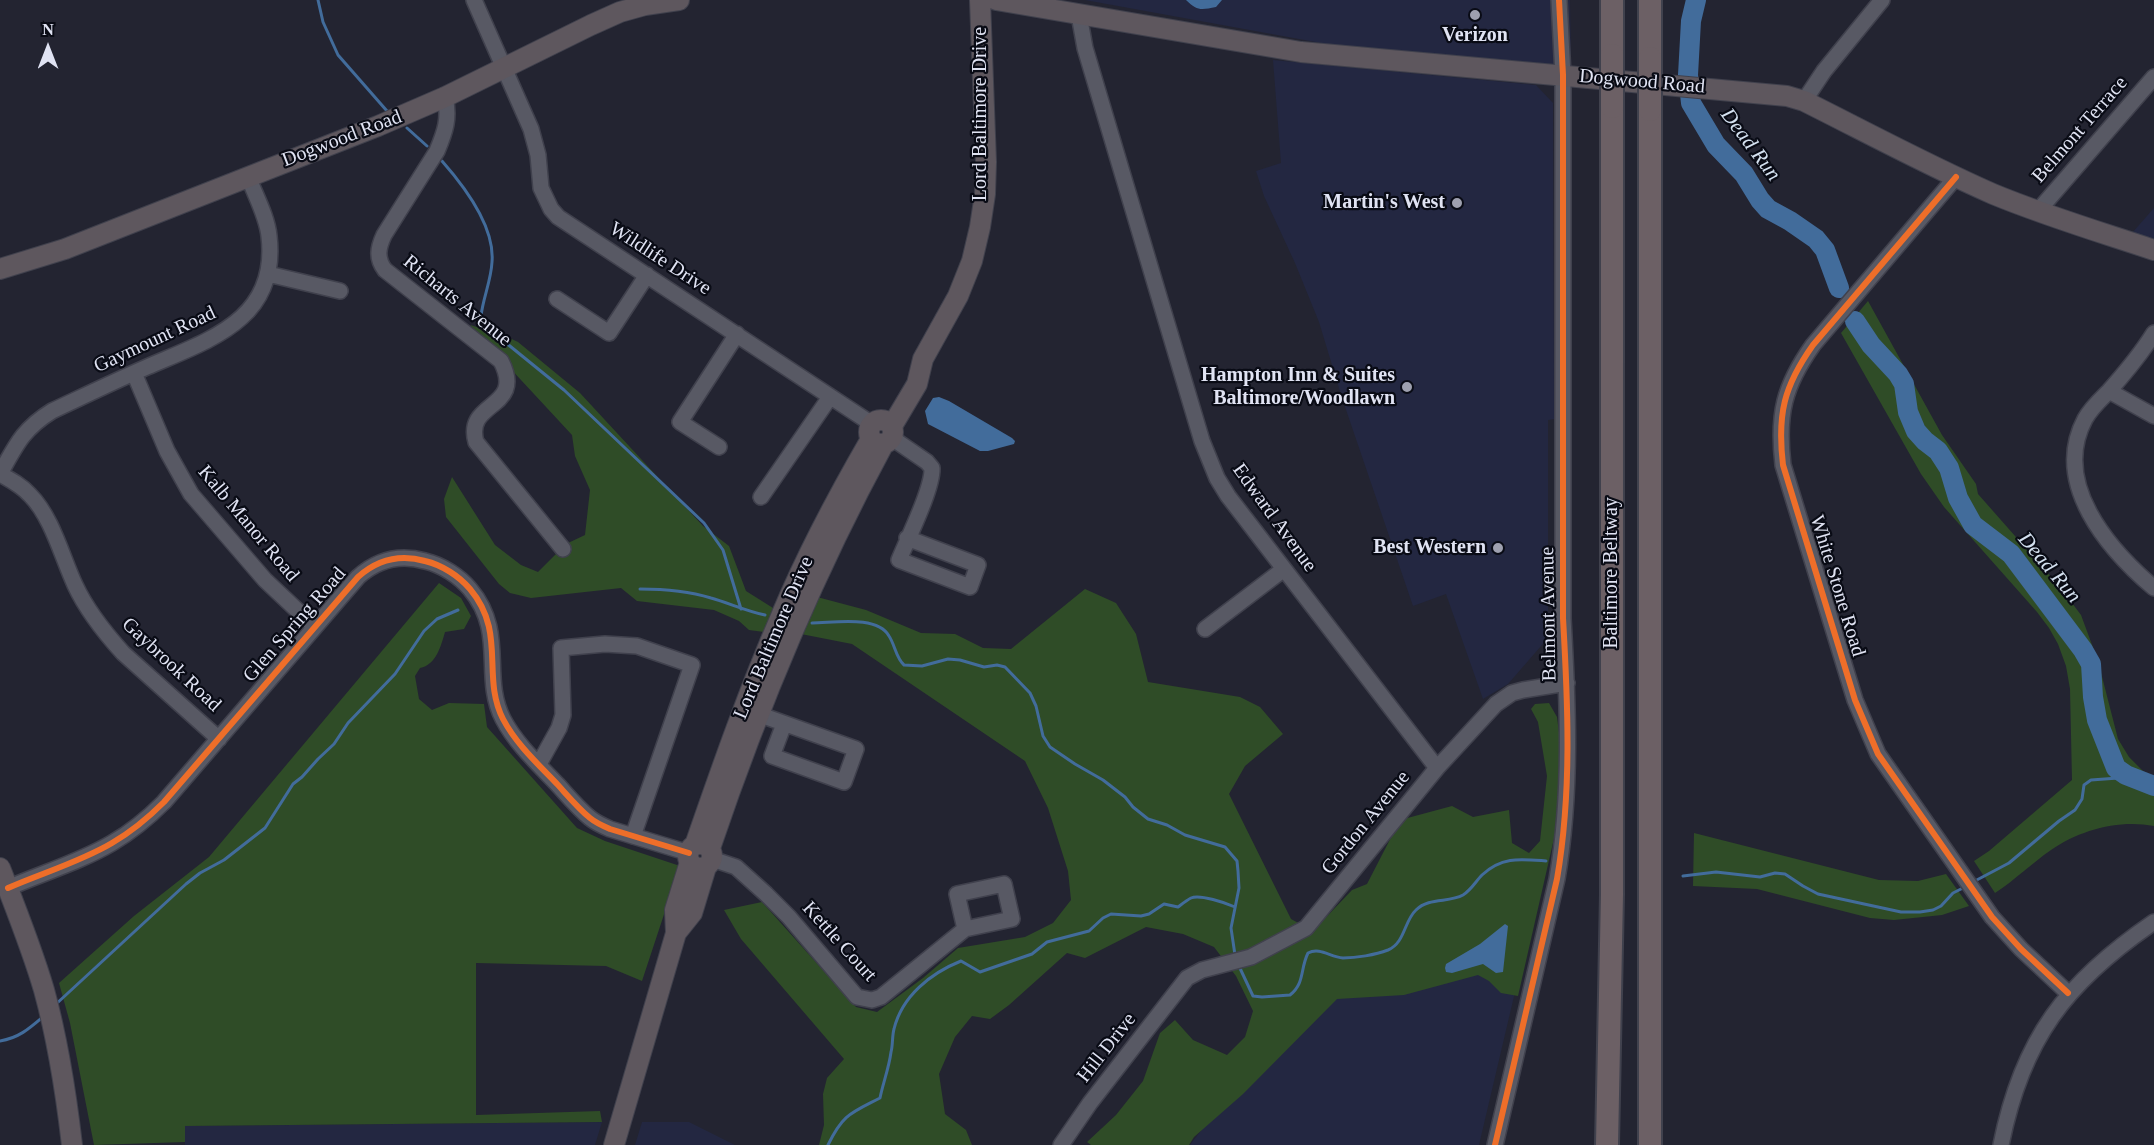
<!DOCTYPE html>
<style>
body{margin:0}
#map{position:relative;width:2154px;height:1145px;overflow:hidden;background:#232431;font-family:Georgia,serif}
canvas{display:block}
.north{position:absolute;left:18px;top:18px;width:60px;height:60px;-webkit-text-stroke:4px #090b15;paint-order:stroke;rotate:0deg;font-size:16px;font-weight:700;line-height:24px;text-align:center;color:#e0e3f3}
.north::after{content:'';display:block;margin:auto;width:21px;height:27px;background:#e0e3f3;clip-path:polygon(50% 0,100% 100%,50% 72%,0 100%)}
</style>
<div id="map">
<canvas width="2154" height="1145"></canvas>
<div class="north">N</div>
</div>
<script>
const context = document.querySelector('canvas').getContext('2d');
context.lineJoin = 'round';
function paint(path, color) { context.fillStyle = color; context.fill(path, 'evenodd'); }
function stroke(path, color, width, dash) { context.strokeStyle = color; context.lineWidth = width; context.lineCap = dash ? 'butt' : 'round'; context.setLineDash(dash || []); context.stroke(path); }
function write(font, color, halo, rows, align = 'center') {
  context.font = font + ' Georgia,serif'; context.lineWidth = 4.5; context.setLineDash([]); context.textBaseline = 'middle'; context.strokeStyle = halo; context.fillStyle = color; for (const [text, x, y, turn = 0] of rows) {
    context.save(); context.translate(x, y); context.rotate((+turn || 0) * Math.PI / 180); context.textAlign = isNaN(turn) ? turn : align; if (halo) context.strokeText(text, 0, 0); context.fillText(text, 0, 0); context.restore();
  }
}
paint(new Path2D(`
 M 1085,0 L 1570,0 L 1571,66 L 1332,45 Z
 M 1273,60 L 1536,85 L 1553,103 L 1554,419 L 1548,420 L 1548,638 L 1508,684 L 1483,699 L 1446,594 L 1413,606 L 1342,398 L 1319,322 L 1295,263 L 1264,196 L 1256,171 L 1281,163 Z
 M 2154,208 L 2154,240 L 2132,233 Z
 M 1543,873 L 1479,1145 L 1190,1145 L 1335,956 Z
 M 602,1122 L 595,1145 L 185,1145 L 185,1126 Z
 M 642,1122 L 689,1122 L 735,1145 L 635,1145 Z`), '#232741');
paint(new Path2D(`
 M 1868,301 L 1942,435 L 1976,484 L 1978,494 L 2060,587 L 2081,615 L 2098,661 L 2118,739 L 2129,757 L 2143,771 L 2154,777 L 2154,826 C 2120,819 2079,830 2051,850 C 2032,863 2015,880 1995,893 L 1974,861 L 1989,851 L 2072,780 L 2070,689 L 2066,666 L 2058,644 L 2049,628 L 2037,612 L 1944,507 L 1921,474 L 1841,333 Z
 M 470,325 L 501,334 L 518,342 L 580,393 L 703,526 L 729,546 L 746,591 L 773,608 L 764,632 L 749,630 L 739,621 L 714,610 L 637,601 L 621,588 L 531,598 L 510,593 L 499,584 L 446,517 L 444,499 L 452,477 L 495,545 L 521,565 L 538,572 L 566,544 L 585,535 L 590,490 L 575,456 L 572,435 Z
 M 439,583 L 461,598 L 471,616 L 464,629 L 445,632 C 441,646 436,665 420,668 L 415,676 L 419,699 L 432,710 L 449,703 L 484,704 L 487,727 L 577,828 L 605,841 L 680,866 L 642,981 L 606,966 L 476,963 L 476,1115 L 600,1111 L 602,1122 L 185,1126 L 185,1142 L 94,1145 L 70,1023 L 59,983 L 134,916 L 209,857 Z
 M 1085,589 L 1116,603 L 1136,634 L 1148,682 L 1240,697 L 1260,707 L 1283,734 L 1245,766 L 1229,794 L 1291,919 L 1313,931 L 1352,890 L 1367,884 L 1400,820 L 1452,806 L 1473,817 L 1509,810 L 1512,843 L 1529,853 L 1540,841 L 1547,776 L 1538,722 L 1531,709 L 1535,704 L 1549,703 L 1557,717 L 1561,748 L 1555,834 L 1518,996 L 1501,993 L 1489,981 L 1478,975 L 1404,995 L 1337,999 L 1243,1094 L 1194,1137 L 1189,1145 L 1091,1145 L 1087,1142 L 1116,1115 L 1143,1081 L 1160,1033 L 1175,1020 L 1193,1040 L 1227,1055 L 1245,1037 L 1253,1011 L 1236,976 L 1214,947 L 1183,934 L 1146,927 L 1085,958 L 1067,953 L 1009,1005 L 990,1019 L 972,1016 L 955,1037 L 939,1074 L 945,1114 L 966,1130 L 972,1145 L 819,1145 L 824,1125 L 823,1094 L 827,1078 L 844,1059 L 741,939 L 724,910 L 762,902 L 856,1007 L 877,1012 L 923,978 L 958,948 L 1025,937 L 1053,923 L 1071,900 L 1068,871 L 1048,808 L 1025,761 L 852,644 L 801,634 L 817,597 L 866,610 L 921,633 L 955,634 L 983,648 L 1011,649 Z
 M 1694,833 L 1879,880 L 1918,881 L 1946,874 L 1969,906 L 1942,915 L 1894,920 L 1870,918 L 1757,889 L 1693,886 Z`), '#2f4c27');
paint(new Path2D(`
 M 1186,0 L 1222,0 L 1216,7 C 1201,10 1197,11 1186,0 Z
 M 939,397 L 949,401 L 1012,438 L 1015,441 L 1014,444 L 988,451 L 980,451 L 928,424 L 925,411 L 933,398 Z
 M 1505,924 L 1508,926 L 1503,972 L 1496,973 L 1483,964 L 1452,973 L 1446,972 L 1445,968 L 1446,964 L 1480,944 Z`), '#426c9b');
stroke(new Path2D(`
 M 318,0 L 323,22 L 338,55 L 387,111
 M 407,128 L 427,146
 M 442,161 C 464,186 495,227 492,262 C 491,281 483,298 481,316 L 484,325 L 564,390 L 704,523 L 723,550 L 741,609
 M 640,589 C 663,589 688,591 711,598 C 729,603 746,611 765,615
 M 812,623 C 834,623 877,615 889,636 C 895,645 896,658 904,665 L 922,666 L 948,659 L 960,660 L 984,667 L 997,665 L 1005,667 L 1030,693 L 1036,706 L 1043,736 L 1050,747 L 1075,764 L 1103,780 L 1125,797 L 1133,807 L 1148,819 L 1167,825 L 1185,835 L 1225,847 L 1237,861 L 1238,871 L 1239,888 L 1231,928 L 1235,955
 M 1683,876 L 1716,872 L 1760,877 L 1775,873 L 1785,874 L 1803,886 L 1818,894 L 1901,912 L 1920,912 L 1933,910 L 1941,906 L 1953,893 L 1965,887
 M 1973,882 L 2009,863 L 2059,821 L 2075,810 L 2082,799 L 2084,785 L 2091,780 L 2132,777
 M 1238,964 L 1253,996 L 1262,997 L 1290,995 C 1305,983 1300,969 1308,953 C 1320,947 1330,957 1343,958 C 1356,958 1375,955 1388,950 C 1405,943 1404,921 1416,910 C 1429,897 1449,903 1463,895 C 1471,890 1476,881 1482,875 C 1502,856 1521,859 1546,861
 M 55,1005 L 186,884 L 200,873 L 224,860 L 265,828 L 293,784 L 302,777 L 318,759 L 334,744 L 348,723 L 395,674 L 424,631 L 437,619 L 458,610
 M 0,1041 C 19,1038 30,1028 44,1016
 M 828,1145 C 843,1114 851,1113 880,1098 C 883,1083 889,1068 891,1052 C 893,1045 892,1036 894,1029 C 902,996 931,973 961,961 L 980,972 L 1032,954 L 1047,942 L 1089,931 L 1103,918 L 1111,914 L 1141,916 L 1149,914 L 1164,904 L 1178,907 C 1182,904 1187,900 1191,898 C 1200,894 1226,903 1235,907`), '#426c9b', 3);
stroke(new Path2D(`
 M 1696,0 L 1691,21 L 1688,75 L 1691,103 L 1716,145 L 1744,174 L 1760,200 L 1768,209 L 1790,221 L 1816,239 L 1825,250 L 1839,288
 M 1855,321 L 1871,345 L 1898,374 L 1904,384 L 1908,412 L 1916,431 L 1925,441 L 1938,451 L 1949,468 L 1958,498 L 1973,525 L 2011,554 L 2083,650 L 2091,664 L 2093,697 L 2097,720 L 2116,768 L 2126,775 L 2154,786`), '#426c9b', 20);
const minor = new Path2D(`
 M 474,0 L 531,129 L 538,155 L 541,188 L 551,209 L 558,217 L 872,424
 M 1079,15 L 1085,48 L 1202,441 L 1217,478 L 1228,496 L 1437,768
 M 445,97 C 450,118 445,132 437,151 L 384,235 C 378,248 376,258 385,270 L 501,361 C 526,410 464,400 476,442 L 563,549
 M 1804,101 L 1824,71 L 1882,0
 M 1956,177 L 1813,345 C 1784,386 1777,414 1783,465 L 1855,700 L 1878,754 L 1992,917 L 2021,949 L 2068,993
 M 2038,211 L 2154,77
 M 268,274 L 340,291
 M 557,299 L 609,333 L 647,275
 M 2154,333 C 2141,354 2125,373 2109,391 C 2100,400 2091,408 2085,419 C 2051,483 2108,549 2154,588
 M 134,373 L 167,451 L 191,494 L 265,580 L 315,627
 M 2109,391 L 2154,416
 M 892,438 L 927,462 L 932,468 C 933,488 908,538 899,560 L 970,587 L 978,565 L 907,538
 M 719,447 L 680,422 L 737,334
 M 761,497 L 830,397
 M 1205,629 L 1284,569
 M 758,714 L 856,749 L 844,782 L 772,756 L 784,724
 M 219,739 L 123,653 C 104,632 87,611 75,585 C 62,557 52,517 30,495 C 22,486 11,480 0,474 C 16,445 23,429 52,411 C 84,396 115,381 147,367 C 209,340 279,320 269,236 C 267,216 255,195 248,176
 M 539,764 L 559,728 L 563,715 L 561,648 L 605,644 L 637,646 L 692,665 L 633,836
 M 712,859 L 736,867 L 766,894 L 789,917 L 857,997 L 872,1000 L 881,997 L 965,929 L 1012,919 L 1004,884 L 957,894 L 965,929
 M 8,888 C 42,873 80,862 112,843 C 131,832 148,818 164,802 L 358,577 C 377,560 400,554 425,561 C 442,565 459,576 470,589 C 507,633 481,676 503,719 C 516,744 539,765 558,785 C 568,796 578,808 590,818 C 596,823 603,826 610,829 L 689,853
 M 1061,1145 L 1090,1103 L 1187,978 L 1202,970 L 1251,957 L 1306,928 L 1437,768 L 1496,704 L 1512,693 L 1523,690 L 1567,683
 M 1495,1145 L 1557,879 C 1572,792 1568,705 1563,618 L 1563,75 L 1559,0
 M 2001,1145 C 2022,1039 2066,982 2154,922`);
const major = new Path2D(`
 M 996,0 L 1301,52 L 1787,96 L 1804,101 C 1866,132 1929,166 1993,194 C 2046,216 2100,232 2154,250
 M 0,269 L 65,249 L 378,126 L 445,97 L 591,25 L 620,12 L 645,5 L 679,0
 M869 432a12 12 0 1 1 24 0a12 12 0 1 1-24 0Z
 M 892,426 L 917,384 L 923,359 L 958,296 L 972,261 L 980,227 L 985,194 L 986,162 L 980,0
 M688 856a12 12 0 1 1 24 0a12 12 0 1 1-24 0Z
 M 695,845 C 722,767 749,690 782,614 C 807,554 838,496 871,439
 M 710,848 C 757,709 813,574 883,445
 M 0,868 C 16,909 32,949 44,990 C 58,1041 66,1093 72,1145
 M 676,933 L 692,913 L 706,867
 M 614,1145 L 676,933 L 675,910 L 690,862`);
const highway = new Path2D(`
 M 1612,55 L 1612,0
 M 1650,58 L 1650,0
 M 1607,1145 L 1612,894 L 1612,107
 M 1650,1145 L 1650,110`);
stroke(minor, '#40414d', 18);
stroke(major, '#40414d', 22);
stroke(highway, '#40414d', 26);
stroke(minor, '#585964', 15);
stroke(major, '#5e575e', 20);
stroke(highway, '#6c6065', 22);
const highwayBridge = new Path2D(`
 M 1612,107 L 1612,55
 M 1650,110 L 1650,58`);
stroke(highwayBridge, '#40414d', 26, []);
stroke(highwayBridge, '#6c6065', 22);
stroke(new Path2D(`
 M 1956,177 L 1813,345 C 1784,386 1777,414 1783,465 L 1855,700 L 1878,754 L 1992,917 L 2021,949 L 2068,993
 M 8,888 C 42,873 80,862 112,843 C 131,832 148,818 164,802 L 358,577 C 377,560 400,554 425,561 C 442,565 459,576 470,589 C 507,633 481,676 503,719 C 516,744 539,765 558,785 C 568,796 578,808 590,818 C 596,823 603,826 610,829 L 689,853
 M 1495,1145 L 1557,879 C 1572,792 1568,705 1563,618 L 1563,75 L 1559,0`), '#ee6e29', 6);
for (const [x, y, r, color] of [
 [1475,15,6,"#9ea0af"],
 [1457,203,6,"#9ea0af"],
 [1407,387,6,"#9ea0af"],
 [1498,548,6,"#9ea0af"]
]) { const dot = new Path2D(); dot.arc(x, y, r, 0, 2 * Math.PI); context.fillStyle = color; context.fill(dot); stroke(dot, '#090b15', 2); }
write('bold 20px', '#e0e3f3', '#090b15', [
 ["Verizon",1475,36,"center"],
 ["Martin's West",1445,203],
 ["Hampton Inn & Suites",1395,376],
 ["Baltimore/Woodlawn",1395,399],
 ["Best Western",1486,548]
], 'right');
write('20px', '#e0e3f3', '#090b15', [
 ["Dogwood Road",1642,82,5],
 ["Lord Baltimore Drive",981,114,-90],
 ["Belmont Terrace",2080,130,-49],
 ["Dogwood Road",342,139,-21],
 ["Wildlife Drive",660,259,33],
 ["Richarts Avenue",457,301,39],
 ["Gaymount Road",155,340,-25],
 ["Edward Avenue",1274,518,54],
 ["Kalb Manor Road",248,524,50],
 ["Baltimore Beltway",1612,573,-90],
 ["White Stone Road",1837,586,73],
 ["Belmont Avenue",1549,614,-91],
 ["Glen Spring Road",295,625,-49],
 ["Lord Baltimore Drive",774,638,-67],
 ["Gaybrook Road",171,665,43],
 ["Gordon Avenue",1366,823,-51],
 ["Kettle Court",839,942,48],
 ["Hill Drive",1107,1048,-52]
]);
write('italic 21px', '#d4e1f0', '#090b15', [
 ["Dead Run",1750,145,53],
 ["Dead Run",2049,568,50]
]);
</script>
